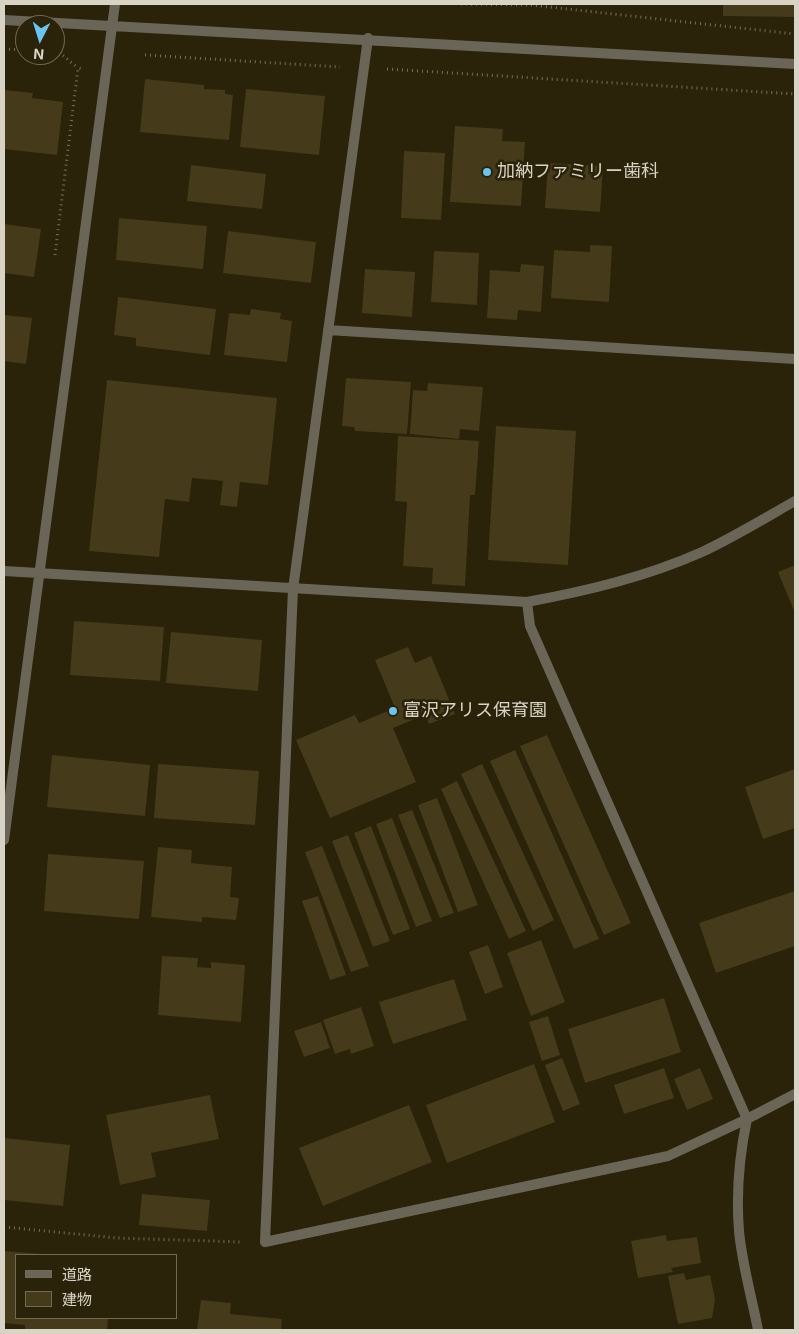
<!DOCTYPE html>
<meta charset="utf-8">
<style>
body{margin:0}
#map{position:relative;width:799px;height:1334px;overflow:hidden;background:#2a2209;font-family:Inter,"Noto Sans JP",sans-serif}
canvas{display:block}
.frame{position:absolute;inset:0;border:5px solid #d9d3c5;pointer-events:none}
.legend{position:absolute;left:15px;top:1254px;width:162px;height:65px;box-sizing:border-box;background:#2a2209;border:1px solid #706954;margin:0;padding:6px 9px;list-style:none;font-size:15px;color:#d9d3c5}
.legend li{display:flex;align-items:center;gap:10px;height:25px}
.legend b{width:25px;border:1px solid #706954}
.north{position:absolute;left:15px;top:15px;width:50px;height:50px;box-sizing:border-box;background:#2a2209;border:1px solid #706954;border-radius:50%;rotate:185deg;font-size:14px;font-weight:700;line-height:20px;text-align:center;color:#d9d3c5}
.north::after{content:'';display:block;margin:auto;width:18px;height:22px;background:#6cc3f2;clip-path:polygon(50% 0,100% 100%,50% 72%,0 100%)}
</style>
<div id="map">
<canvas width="799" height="1334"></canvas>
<div class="frame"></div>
<ul class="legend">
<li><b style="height:6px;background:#6a6556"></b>道路</li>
<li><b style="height:14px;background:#453a19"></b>建物</li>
</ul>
<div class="north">N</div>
</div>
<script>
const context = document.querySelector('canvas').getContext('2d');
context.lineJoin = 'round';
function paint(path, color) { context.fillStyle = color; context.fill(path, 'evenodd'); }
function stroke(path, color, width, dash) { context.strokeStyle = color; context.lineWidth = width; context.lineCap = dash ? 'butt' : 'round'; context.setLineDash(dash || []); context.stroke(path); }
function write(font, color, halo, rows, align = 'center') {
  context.font = font + ' Inter,"Noto Sans JP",sans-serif'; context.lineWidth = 5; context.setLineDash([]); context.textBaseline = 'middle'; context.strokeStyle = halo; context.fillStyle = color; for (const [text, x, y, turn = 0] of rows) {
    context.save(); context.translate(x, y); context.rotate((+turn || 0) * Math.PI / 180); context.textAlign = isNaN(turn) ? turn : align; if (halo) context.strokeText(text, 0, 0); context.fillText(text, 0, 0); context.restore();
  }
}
paint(new Path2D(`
 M 723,4 L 795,4 L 795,17 L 723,16 Z
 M 145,79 L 204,85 L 204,89 L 225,90 L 225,94 L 233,95 L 229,140 L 140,132 Z
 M 246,89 L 325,96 L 319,155 L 240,147 Z
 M 4,90 L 33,93 L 32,98 L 63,102 L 57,155 L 4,149 Z
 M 455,126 L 503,129 L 502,141 L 525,142 L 521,206 L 450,202 Z
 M 404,151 L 445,153 L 441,220 L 401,218 Z
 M 548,163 L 603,166 L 600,212 L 545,208 Z
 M 191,165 L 266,174 L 262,209 L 187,201 Z
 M 119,218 L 207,226 L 203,269 L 116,260 Z
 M 4,224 L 41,229 L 34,277 L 4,273 Z
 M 228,231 L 316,242 L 311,283 L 223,273 Z
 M 590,245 L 612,246 L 609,302 L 551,298 L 554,250 L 590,252 Z
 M 434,251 L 479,253 L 477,305 L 431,302 Z
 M 521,264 L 544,266 L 541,312 L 518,310 L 517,320 L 487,318 L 490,270 L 520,272 Z
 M 365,269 L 415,272 L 412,317 L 362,313 Z
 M 118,297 L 216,309 L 210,355 L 136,346 L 136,338 L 114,335 Z
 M 251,309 L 281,313 L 280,319 L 292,321 L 287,362 L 224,355 L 229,313 L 250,315 Z
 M 4,315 L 32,318 L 26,364 L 4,361 Z
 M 346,378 L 411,382 L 407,434 L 355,431 L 354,427 L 342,426 Z
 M 107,380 L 277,398 L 268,485 L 240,482 L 237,507 L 220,505 L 223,481 L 192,478 L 189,502 L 165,499 L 159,557 L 89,551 Z
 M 428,383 L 483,387 L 479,431 L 460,429 L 459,439 L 410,434 L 413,390 L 427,391 Z
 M 496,426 L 576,431 L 568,565 L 488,560 Z
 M 398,436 L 479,441 L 475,495 L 470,495 L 465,586 L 432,584 L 433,568 L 403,566 L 407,502 L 395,501 Z
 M 795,565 L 795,613 L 778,572 Z
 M 74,621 L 164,627 L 160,681 L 70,675 Z
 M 171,632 L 262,640 L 258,691 L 166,683 Z
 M 408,647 L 415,663 L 431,656 L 455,714 L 429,724 L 425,715 L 393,728 L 416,782 L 330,818 L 296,740 L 355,715 L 359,723 L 395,708 L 375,660 Z
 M 547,735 L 631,923 L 604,935 L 520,746 Z
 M 515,750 L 599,939 L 574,949 L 490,761 Z
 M 52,755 L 150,765 L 145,816 L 47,807 Z
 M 158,764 L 259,771 L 255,825 L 154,818 Z
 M 482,764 L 554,920 L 533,931 L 461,774 Z
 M 795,769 L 795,828 L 763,839 L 745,787 Z
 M 457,781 L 526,931 L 509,939 L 441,789 Z
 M 437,798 L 478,905 L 458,912 L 418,805 Z
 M 412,810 L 454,913 L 440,918 L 398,815 Z
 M 392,818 L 432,921 L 416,927 L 376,824 Z
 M 371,826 L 410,929 L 393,935 L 354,833 Z
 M 348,835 L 390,941 L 373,947 L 332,841 Z
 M 322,846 L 369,966 L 351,972 L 305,852 Z
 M 158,847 L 192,850 L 191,863 L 232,867 L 230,897 L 239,898 L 236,920 L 202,917 L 202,922 L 151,917 Z
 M 48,854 L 144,861 L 139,919 L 44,911 Z
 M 795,891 L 795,946 L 716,973 L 699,923 Z
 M 318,896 L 346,975 L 330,980 L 302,901 Z
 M 541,940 L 565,1002 L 531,1016 L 507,953 Z
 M 488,945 L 503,987 L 485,994 L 469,952 Z
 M 162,956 L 198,958 L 197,967 L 211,968 L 211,962 L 245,965 L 241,1022 L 158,1015 Z
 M 454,979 L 467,1020 L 393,1044 L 379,1002 Z
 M 664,998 L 681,1052 L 585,1083 L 568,1029 Z
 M 361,1007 L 374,1046 L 351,1054 L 350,1049 L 335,1054 L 323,1020 Z
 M 548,1016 L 560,1055 L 542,1061 L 529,1022 Z
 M 321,1022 L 330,1048 L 304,1057 L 294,1031 Z
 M 562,1058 L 580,1104 L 563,1111 L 545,1065 Z
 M 534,1064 L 555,1122 L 447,1163 L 426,1105 Z
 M 664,1068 L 674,1098 L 624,1114 L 614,1085 Z
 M 700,1068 L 713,1099 L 687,1110 L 674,1079 Z
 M 210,1095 L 219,1139 L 151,1153 L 156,1177 L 120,1185 L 106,1115 Z
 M 409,1105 L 432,1162 L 323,1206 L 299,1148 Z
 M 4,1138 L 70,1145 L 63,1206 L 4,1200 Z
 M 142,1194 L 210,1200 L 207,1231 L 139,1225 Z
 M 666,1235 L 667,1241 L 697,1237 L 701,1263 L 671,1268 L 673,1272 L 638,1278 L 631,1241 Z
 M 4,1251 L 42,1254 L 16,1255 L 16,1318 L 108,1318 L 107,1330 L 25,1330 L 25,1325 L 4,1323 Z
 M 684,1273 L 686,1280 L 710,1275 L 715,1299 L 712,1318 L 678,1324 L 668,1276 Z
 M 201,1300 L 231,1303 L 230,1314 L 282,1319 L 281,1330 L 197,1330 Z`), '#453a19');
stroke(new Path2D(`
 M 461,4 L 531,5 L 795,34
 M 61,47 L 60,53 L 78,68
 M 4,49 L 25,50
 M 145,55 L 340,67
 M 387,69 L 795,94
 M 55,255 L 78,68 L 82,69
 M 4,1227 L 117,1238 L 242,1242`), '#766f5b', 3, [1, 4]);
stroke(new Path2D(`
 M 368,38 L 293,589 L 265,1242 L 668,1156 L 747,1119 L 530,626 L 527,602
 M 328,330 L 795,359`), '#6a6556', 10);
stroke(new Path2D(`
 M 4,20 L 795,64
 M 4,571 L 527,602 C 586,591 646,577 702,552 C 734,537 765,518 795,501
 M 4,840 L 115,4
 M 758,1330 C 752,1298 742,1264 739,1231 C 736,1193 739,1157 747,1119 L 795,1094`), '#6a6556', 10);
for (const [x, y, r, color] of [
 [487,172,5,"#6cc3f2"],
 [393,711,5,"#6cc3f2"]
]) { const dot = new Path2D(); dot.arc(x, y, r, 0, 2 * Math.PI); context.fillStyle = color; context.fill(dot); stroke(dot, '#2a2209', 2); }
write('18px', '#d9d3c5', '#2a2209', [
 ["加納ファミリー歯科",497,172],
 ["富沢アリス保育園",403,711]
], 'left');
</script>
